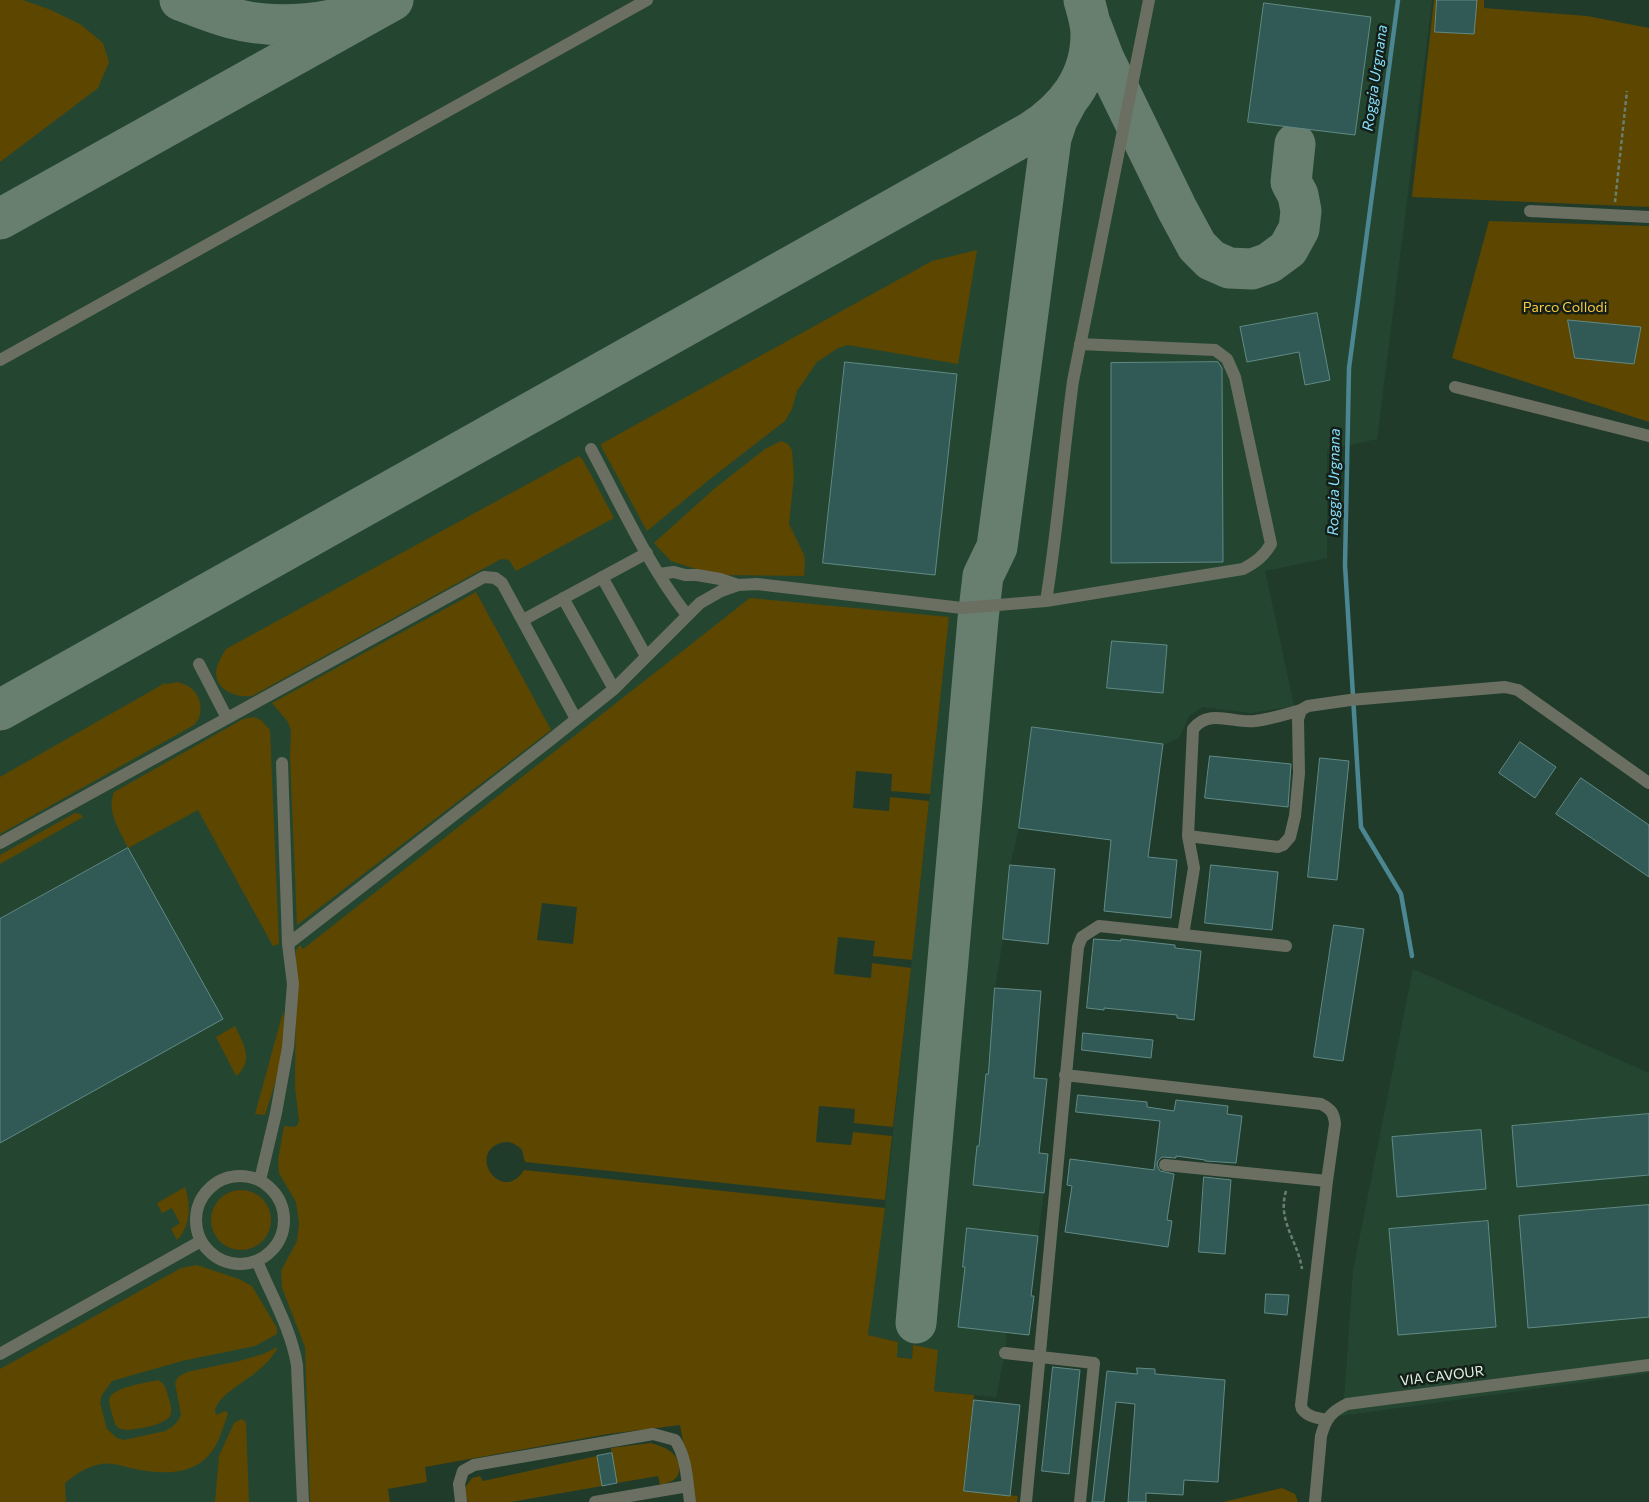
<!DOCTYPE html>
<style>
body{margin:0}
canvas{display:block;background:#203b2a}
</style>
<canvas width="1649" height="1502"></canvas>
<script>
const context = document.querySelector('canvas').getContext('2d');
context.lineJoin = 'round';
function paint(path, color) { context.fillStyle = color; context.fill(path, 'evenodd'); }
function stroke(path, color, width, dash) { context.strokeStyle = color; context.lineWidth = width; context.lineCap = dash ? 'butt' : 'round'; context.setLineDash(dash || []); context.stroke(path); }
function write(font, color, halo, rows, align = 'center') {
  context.font = font + ' Commissioner,sans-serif'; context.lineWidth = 5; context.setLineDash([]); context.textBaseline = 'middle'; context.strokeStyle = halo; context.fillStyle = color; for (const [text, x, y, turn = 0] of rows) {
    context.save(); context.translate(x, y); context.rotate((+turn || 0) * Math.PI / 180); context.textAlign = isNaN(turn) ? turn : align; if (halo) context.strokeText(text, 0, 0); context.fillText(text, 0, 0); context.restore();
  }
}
paint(new Path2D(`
 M 0,0 L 1432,0 L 1377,439 L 1327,450 L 1327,558 L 1265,571 L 1294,706 L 1251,713 L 1203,707 L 1189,716 L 1179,738 L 1163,745 L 1032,728 L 1019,828 L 1010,865 L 1003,939 L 995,988 L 989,1061 L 973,1184 L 1044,1193 L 1038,1236 L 967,1228 L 963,1267 L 1012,1272 L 1005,1353 L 996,1397 L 934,1391 L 913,1345 L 912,1359 L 896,1356 L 898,1342 L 868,1335 L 885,1208 L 949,617 L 302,950 L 321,1502 L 0,1502 Z
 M 1413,969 L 1649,1073 L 1649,1373 L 1340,1416 L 1345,1390 L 1353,1271 Z`), '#244631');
paint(new Path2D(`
 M 0,0 L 23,0 L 51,10 L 80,24 L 103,43 L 109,62 L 98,88 L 0,162 Z
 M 1434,0 L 1484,0 L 1484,8 L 1587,16 L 1649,28 L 1649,207 L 1412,197 Z
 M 1489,221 L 1649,226 L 1649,422 L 1452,358 Z
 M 977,250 L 958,364 L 848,345 L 838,348 L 817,362 L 797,391 L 792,409 L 785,421 L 710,479 L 647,531 L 602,448 L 601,444 L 932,261 Z
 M 781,441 L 788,444 L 792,450 L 794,476 L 789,524 L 804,555 L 805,562 L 804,576 L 725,575 L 696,569 L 671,561 L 654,543 L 714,489 L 765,449 Z
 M 579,456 L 583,460 L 614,518 L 516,571 L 509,560 L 501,559 L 252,696 C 237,698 216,691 216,672 C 217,663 222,656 226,649 Z
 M 476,592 L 551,730 L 297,925 L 290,758 L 291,731 L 288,722 L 272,703 Z
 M 750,598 L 949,617 L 930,794 L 891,791 L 892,774 L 856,771 L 853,808 L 889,811 L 890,797 L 929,801 L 912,960 L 873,956 L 875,941 L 838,937 L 834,974 L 871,978 L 872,963 L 911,968 L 893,1127 L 854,1123 L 855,1109 L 819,1106 L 816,1142 L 851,1145 L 853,1132 L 892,1136 L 885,1200 L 525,1162 L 522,1150 C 516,1144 509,1140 501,1143 C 466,1154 503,1205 524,1170 L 885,1208 L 868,1335 L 898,1342 L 897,1357 L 912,1359 L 913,1345 L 938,1350 L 934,1391 L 974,1395 L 964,1491 L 1018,1496 L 1017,1502 L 694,1502 L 680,1425 L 608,1434 L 425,1467 L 427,1482 L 388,1489 L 390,1502 L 310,1502 L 305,1347 L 282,1288 L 281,1271 L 297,1241 L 299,1223 L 296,1202 L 279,1173 L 278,1160 L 284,1126 L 291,1127 L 297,1126 L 299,1121 L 295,1088 L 296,950 L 300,945 L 303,949 ZM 542,903 L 577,907 L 573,944 L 537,940 Z
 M 178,682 C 183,684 188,685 192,689 C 202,697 204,716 194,725 L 0,834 L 0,777 L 165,683 L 166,684 Z
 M 254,717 L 261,720 L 270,730 L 279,944 L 273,946 L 198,810 L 128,848 C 120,830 106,812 114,792 L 243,719 Z
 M 75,813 L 80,814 L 83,817 L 0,864 L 0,855 Z
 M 283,1012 C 290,1045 275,1083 265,1115 L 255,1114 Z
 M 235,1026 C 243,1043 255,1061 236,1076 L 216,1037 Z
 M 185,1187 C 191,1205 191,1226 177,1240 L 171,1229 L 180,1223 L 172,1208 L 162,1213 L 157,1203 Z
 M211 1220a30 30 0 1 1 60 0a30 30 0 1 1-60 0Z
 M 197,1265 L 239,1279 L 252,1286 L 277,1328 L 277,1334 L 255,1346 L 182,1361 L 112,1381 L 102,1395 L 100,1403 L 107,1429 L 117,1438 L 124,1440 L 165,1431 L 172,1427 L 178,1421 L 181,1415 L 175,1383 L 178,1377 L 187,1372 L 239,1361 L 263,1354 L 278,1347 C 273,1357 264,1366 255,1373 C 243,1383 219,1395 215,1410 L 216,1415 L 225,1411 L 228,1413 C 224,1424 221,1436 216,1445 C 199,1476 165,1475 135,1469 C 125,1467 111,1462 101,1464 C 86,1467 76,1474 65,1483 L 66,1502 L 0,1502 L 0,1369 L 181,1268 Z
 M 158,1380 C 165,1384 166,1388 168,1396 C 170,1402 173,1410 170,1416 C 165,1425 131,1432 121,1429 C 118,1428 118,1427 115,1424 C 113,1417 110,1408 109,1401 C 109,1387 147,1383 158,1380 Z
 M 241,1419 L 246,1422 L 249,1502 L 215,1502 L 219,1456 L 234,1423 Z
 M 651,1443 C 657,1445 664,1447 670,1451 C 680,1458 684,1475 672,1481 C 668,1483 663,1484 660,1485 L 658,1476 L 617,1483 L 611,1448 Z
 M 597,1456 L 602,1486 L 511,1502 L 469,1502 L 465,1498 L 463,1490 L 472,1478 L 480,1476 L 483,1481 Z
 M 1282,1488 L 1295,1494 L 1298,1502 L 1223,1502 Z`), '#5c4600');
stroke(new Path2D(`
 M 1398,0 L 1349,368 L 1345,565 L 1361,827 L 1401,894 L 1412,956`), '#4b8692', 4.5);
stroke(new Path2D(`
 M 180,0 C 196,6 213,13 231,18 C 268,28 308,26 345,17
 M 1091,25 L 1104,59 L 1177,209 L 1197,246 L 1211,260 L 1229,268 L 1252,269 L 1269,263 L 1288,249 L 1299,229 L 1301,211 L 1298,195 L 1291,182 L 1295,144
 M 0,219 L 393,0
 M 0,710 L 1031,132 C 1066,109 1091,79 1091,34 C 1091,23 1087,11 1084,0
 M 916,1323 L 978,619 L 983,576 L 997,547 L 1051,138 L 1057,120 L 1066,103`), '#687f70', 41);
const building = new Path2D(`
 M 1437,0 L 1477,0 L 1474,34 L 1435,32 Z
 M 1264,3 L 1371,17 L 1355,135 L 1248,122 Z
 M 1317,313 L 1330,380 L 1305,385 L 1299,352 L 1247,362 L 1240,327 Z
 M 1568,320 L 1641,327 L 1634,364 L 1575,358 Z
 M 845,362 L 957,374 L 935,575 L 823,563 Z
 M 1218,362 L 1222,368 L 1223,562 L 1111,563 L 1111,363 Z
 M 1112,641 L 1167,645 L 1163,693 L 1107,688 Z
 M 1032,727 L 1163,744 L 1148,857 L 1177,860 L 1171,918 L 1104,911 L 1111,840 L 1019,828 Z
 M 1520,742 L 1556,767 L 1535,798 L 1499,773 Z
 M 1210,756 L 1291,764 L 1288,807 L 1205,798 Z
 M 1320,758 L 1349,761 L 1337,880 L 1308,877 Z
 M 1581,778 L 1649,825 L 1649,877 L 1556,814 Z
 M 128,848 L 223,1019 L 0,1143 L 0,919 Z
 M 1010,865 L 1055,869 L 1048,944 L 1003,939 Z
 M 1211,865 L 1278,872 L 1272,930 L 1205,923 Z
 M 1334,925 L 1364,929 L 1343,1061 L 1314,1057 Z
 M 1094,939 L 1121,941 L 1121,939 L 1175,945 L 1175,948 L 1201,951 L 1194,1020 L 1177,1018 L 1177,1015 L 1104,1008 L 1104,1010 L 1087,1008 Z
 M 995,988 L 1041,991 L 1034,1078 L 1047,1079 L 1039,1153 L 1048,1154 L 1044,1193 L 973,1185 L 977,1146 L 979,1146 L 986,1074 L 988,1074 Z
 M 1083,1033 L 1153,1040 L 1151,1058 L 1082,1050 Z
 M 1078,1095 L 1147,1102 L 1147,1107 L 1174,1111 L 1176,1100 L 1228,1106 L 1227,1114 L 1242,1116 L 1236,1163 L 1205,1161 L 1205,1160 L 1176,1156 L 1176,1158 L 1162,1157 L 1158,1161 L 1157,1165 L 1160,1171 L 1174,1174 L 1167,1220 L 1172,1221 L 1168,1247 L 1065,1232 L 1072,1186 L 1067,1185 L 1070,1159 L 1154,1170 L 1160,1121 L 1076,1112 Z
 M 1649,1114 L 1649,1175 L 1517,1187 L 1512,1126 Z
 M 1481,1130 L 1486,1189 L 1397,1197 L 1392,1137 Z
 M 1204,1177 L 1231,1180 L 1225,1254 L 1199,1252 Z
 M 1649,1205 L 1649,1317 L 1528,1328 L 1519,1216 Z
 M 1488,1221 L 1496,1327 L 1398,1335 L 1389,1229 Z
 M 967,1228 L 1038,1236 L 1031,1296 L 1034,1296 L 1029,1335 L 958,1327 L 965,1267 L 963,1267 Z
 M 1266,1294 L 1289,1295 L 1287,1315 L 1265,1313 Z
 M 1053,1367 L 1080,1370 L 1069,1474 L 1042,1471 Z
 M 1137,1368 L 1155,1369 L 1155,1374 L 1225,1380 L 1218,1482 L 1184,1480 L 1183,1495 L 1146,1493 L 1146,1502 L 1128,1502 L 1135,1404 L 1116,1402 L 1104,1502 L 1092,1502 L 1107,1371 L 1137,1374 Z
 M 974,1400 L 1020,1405 L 1010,1496 L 964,1491 Z
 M 612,1453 L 617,1483 L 602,1486 L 597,1456 Z`);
paint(building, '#315956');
stroke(building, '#618a86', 1);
stroke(new Path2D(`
 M 1615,202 L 1627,91
 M 1286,1191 C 1277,1221 1298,1241 1302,1269`), '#697f71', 2.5, [4, 2.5]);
stroke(new Path2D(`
 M 1530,211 L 1649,217
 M 0,360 L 647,0
 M 1455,387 L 1649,436
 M 591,449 C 621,505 648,565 687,615
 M 659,574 L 674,572 L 685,575 L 697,575 L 720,579 L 738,585
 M 602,577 L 646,656
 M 563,598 L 614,689
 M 1046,601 C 1058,528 1063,455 1073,381 L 1149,0
 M 523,620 L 647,553
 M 199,664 L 227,718
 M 1188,836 L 1278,847 L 1283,845 L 1290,837 L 1295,816 L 1299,773 L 1298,719 L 1301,710 L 1308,706 L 1350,700 L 1505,687 L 1518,690 L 1649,783
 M 0,843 L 484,577 L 495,578 L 502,583 L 576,719
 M 1183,935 L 1194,868 L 1188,836 L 1193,729 C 1209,708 1234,724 1255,721 C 1271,719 1286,714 1301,710
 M 288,944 L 549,741 L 614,689 L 700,603 L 721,591 L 738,585 L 757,584 L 962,608 L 1046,601 L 1243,569 C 1256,562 1264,556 1271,544 L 1235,377 L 1227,359 L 1215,350 L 1080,344
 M 1065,1075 L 1321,1104 C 1331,1109 1334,1113 1335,1124 L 1327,1181 L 1301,1405 L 1302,1409 C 1308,1417 1317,1418 1327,1420
 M 1165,1165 L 1327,1181
 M196 1220a44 44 0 1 1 88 0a44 44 0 1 1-88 0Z
 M 260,1180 L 276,1113 L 288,1047 L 293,984 L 288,944 L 282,763
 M 257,1261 C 271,1295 291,1329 297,1365 L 303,1502
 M 1005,1353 L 1094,1363 L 1080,1502
 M 0,1354 L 201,1241
 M 461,1502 L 459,1484 L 463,1471 L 474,1465 L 653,1434 L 675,1440 C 687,1458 687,1481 690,1502
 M 595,1502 L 688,1486
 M 1026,1502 L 1078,947 L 1082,937 L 1099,926 L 1286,946
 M 1315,1502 L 1321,1436 C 1326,1418 1331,1412 1347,1404 L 1649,1365`), '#6b6f62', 12);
write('14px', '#fcca3f', '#131f17', [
 ["Parco Collodi",1565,307]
]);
write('14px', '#e4f4e9', '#131f17', [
 ["VIA CAVOUR",1442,1376,-7]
]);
write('italic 15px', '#87defd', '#131f17', [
 ["Roggia Urgnana",1375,78,-82],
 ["Roggia Urgnana",1334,482,-89]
]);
</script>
